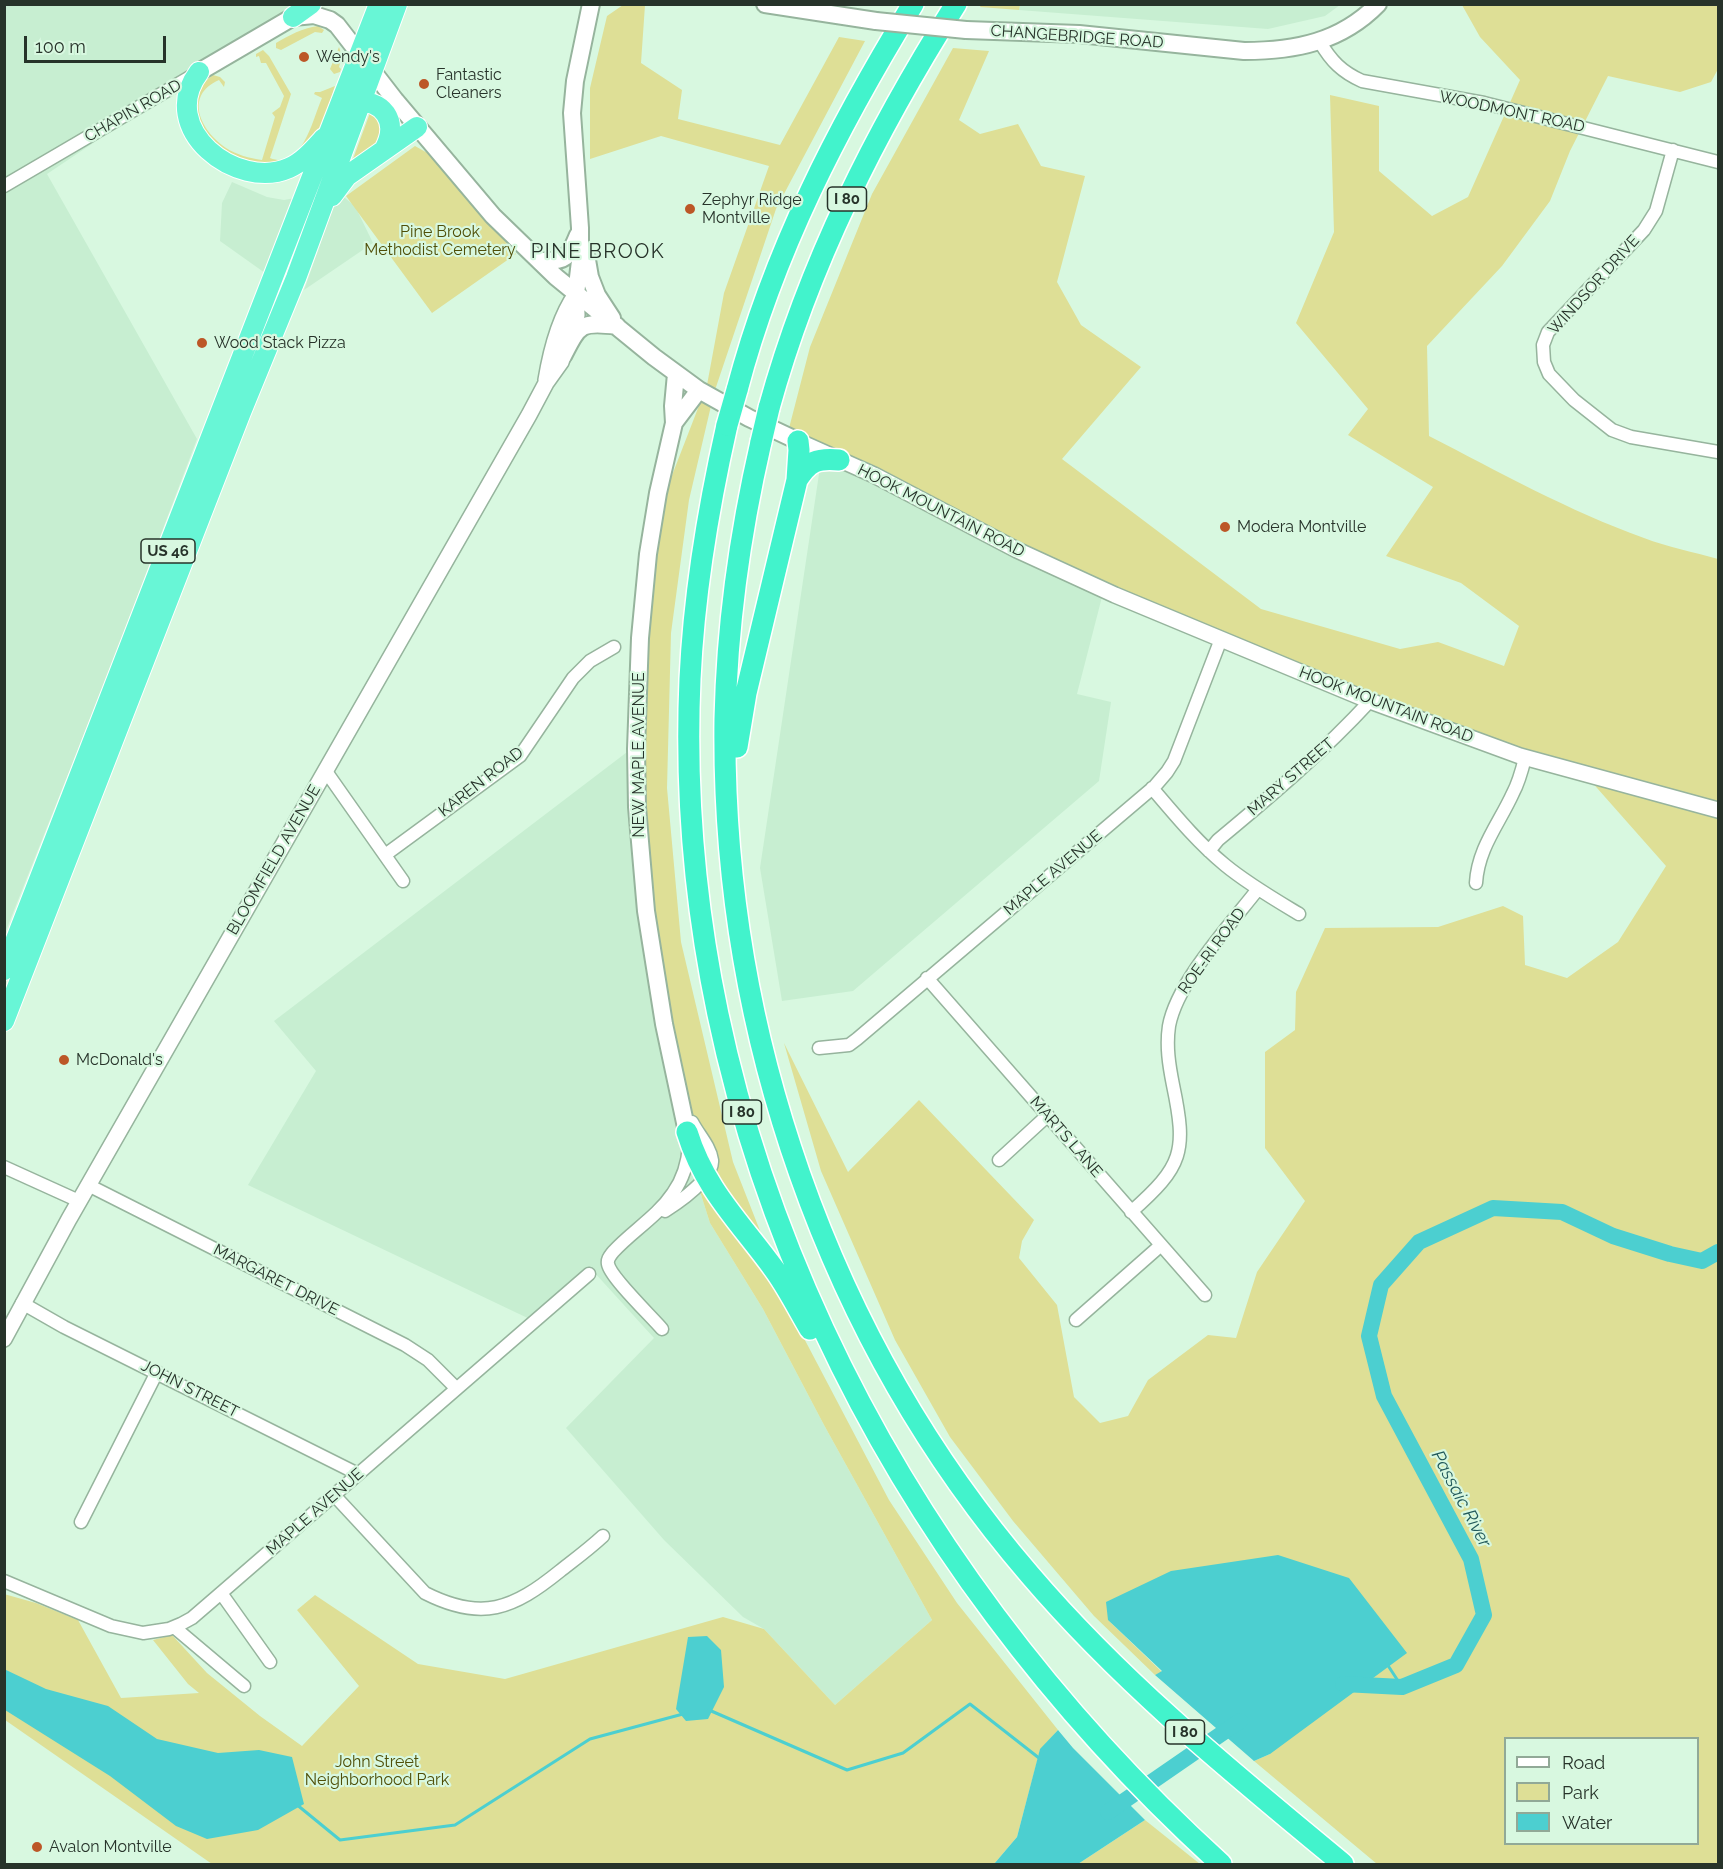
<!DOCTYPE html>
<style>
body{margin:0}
#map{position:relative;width:1723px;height:1869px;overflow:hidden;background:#d8f8e0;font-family:Raleway,sans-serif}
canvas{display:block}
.frame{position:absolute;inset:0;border:6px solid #27332a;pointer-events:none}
.legend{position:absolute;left:1504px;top:1737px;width:195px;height:108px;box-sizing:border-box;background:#d8f8e0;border:2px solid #91a997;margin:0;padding:8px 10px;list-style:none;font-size:18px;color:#27332a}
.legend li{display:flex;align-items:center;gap:12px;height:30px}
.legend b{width:30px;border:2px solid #91a997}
.scale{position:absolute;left:24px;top:36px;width:142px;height:27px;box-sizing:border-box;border:3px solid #27332a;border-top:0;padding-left:8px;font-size:18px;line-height:21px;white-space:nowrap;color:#27332a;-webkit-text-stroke:4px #d8f8e0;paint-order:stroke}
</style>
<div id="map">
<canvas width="1723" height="1869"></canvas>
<div class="frame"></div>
<ul class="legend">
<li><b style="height:8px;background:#fff"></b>Road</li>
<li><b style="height:16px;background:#dedf96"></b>Park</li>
<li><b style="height:16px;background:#4ccfd0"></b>Water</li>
</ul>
<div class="scale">100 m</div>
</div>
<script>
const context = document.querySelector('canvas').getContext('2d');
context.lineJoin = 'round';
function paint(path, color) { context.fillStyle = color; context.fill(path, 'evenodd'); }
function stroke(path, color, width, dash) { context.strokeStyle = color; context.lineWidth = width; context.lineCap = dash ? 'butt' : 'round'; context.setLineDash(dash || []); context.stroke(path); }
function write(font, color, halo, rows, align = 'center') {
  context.font = font + ' Raleway,sans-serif'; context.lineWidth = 4.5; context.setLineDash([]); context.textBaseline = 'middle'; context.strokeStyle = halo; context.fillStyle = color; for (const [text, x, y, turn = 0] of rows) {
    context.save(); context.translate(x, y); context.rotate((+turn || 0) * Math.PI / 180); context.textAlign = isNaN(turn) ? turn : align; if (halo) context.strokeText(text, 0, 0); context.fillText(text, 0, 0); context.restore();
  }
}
paint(new Path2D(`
 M 1020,4 L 1340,4 L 1340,5 L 1325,16 L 1268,29 L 1019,10 Z
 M 5,5 L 299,5 L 47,174 L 197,439 L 111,666 L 5,933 Z
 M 232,182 L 267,197 L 284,200 L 295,198 L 265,273 L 220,241 L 222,203 Z
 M 340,194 L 355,206 L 373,243 L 304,290 L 334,205 Z
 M 822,454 L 1103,593 L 1077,694 L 1111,702 L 1099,781 L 853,991 L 782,1001 L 760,868 Z
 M 635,746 L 697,1182 L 710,1223 L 763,1309 L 824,1425 L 932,1620 L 835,1705 L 764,1629 L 743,1617 L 664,1540 L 566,1428 L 654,1338 L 593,1271 L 536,1322 L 248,1185 L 316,1071 L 274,1021 Z`), '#c7eed1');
paint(new Path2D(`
 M 623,5 L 645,5 L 641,63 L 682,90 L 678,119 L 780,145 L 839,37 L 865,41 L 776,209 L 714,393 L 689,500 L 671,633 L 667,788 L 681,942 L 733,1162 L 797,1325 L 889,1500 L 957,1603 L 1058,1730 L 1040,1750 L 1017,1837 L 994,1864 L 212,1864 L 5,1720 L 4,1594 L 36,1603 L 78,1620 L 121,1698 L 199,1693 L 188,1684 L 153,1640 L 172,1635 L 207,1673 L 260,1716 L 302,1746 L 359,1686 L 297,1610 L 315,1595 L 418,1664 L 505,1679 L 723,1617 L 764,1629 L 835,1705 L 932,1620 L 824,1425 L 763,1309 L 710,1223 L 697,1182 L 657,988 L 635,746 L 652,527 L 707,385 L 724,293 L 769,166 L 661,136 L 590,159 L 590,88 L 607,16 Z
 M 981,5 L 981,4 L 1020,5 L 1019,10 L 980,7 Z
 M 1462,5 L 1718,5 L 1718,69 L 1711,82 L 1680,92 L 1608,76 L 1570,151 L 1550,201 L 1502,266 L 1427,346 L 1429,436 C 1499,472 1569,511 1644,538 C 1667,547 1694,552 1718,559 L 1718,1864 L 1377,1864 L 1254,1761 L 1270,1754 L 1108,1620 L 1162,1672 L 1155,1675 L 1094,1616 L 1013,1521 L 950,1437 L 895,1340 L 821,1171 L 784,1043 L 848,1172 L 919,1100 L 1034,1220 L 1022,1241 L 1019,1258 L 1057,1305 L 1074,1397 L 1100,1423 L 1128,1416 L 1148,1380 L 1208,1335 L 1236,1338 L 1257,1272 L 1305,1201 L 1265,1148 L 1265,1052 L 1295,1030 L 1296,992 L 1325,928 L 1438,927 L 1503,906 L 1523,916 L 1525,965 L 1567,978 L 1618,942 L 1666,866 L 1582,771 L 1444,731 L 1103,593 L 787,436 L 810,347 L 872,194 L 953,48 L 989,51 L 959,120 L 980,134 L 1018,124 L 1041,166 L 1085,176 L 1057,282 L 1081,325 L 1141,367 L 1062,459 L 1261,609 L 1400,649 L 1438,642 L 1504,666 L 1519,626 L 1461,583 L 1386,556 L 1433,487 L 1348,435 L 1368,409 L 1296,323 L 1334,232 L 1330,95 L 1379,106 L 1379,171 L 1432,216 L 1468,197 L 1520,80 L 1480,37 ZM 1506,1738 L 1698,1738 L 1698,1844 L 1506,1844 Z
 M 318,26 L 324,30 L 322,33 L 315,32 L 281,50 L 276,48 L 276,43 C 290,35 302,28 318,26 Z
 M 339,47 L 342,56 L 339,67 L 341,69 L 340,72 L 334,74 L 330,69 Z
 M 263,50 L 269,56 L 291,94 L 270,158 C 302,171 312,121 322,98 L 314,94 L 315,92 L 320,92 L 335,86 C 329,103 322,133 311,147 C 262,205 145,122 213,75 L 220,77 L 225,82 L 224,87 L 219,80 C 183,96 201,131 226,148 C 237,155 249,158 262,160 L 275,117 L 272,113 L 280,107 L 284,96 L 266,63 L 261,63 L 259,56 L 256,57 L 256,54 Z
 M 371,110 L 379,116 L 385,138 L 355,162 L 353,159 Z
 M 415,146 L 431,155 L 516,254 L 432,313 L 346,196 Z
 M 1145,1820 L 1200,1864 L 1078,1864 Z`), '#dedf96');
paint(new Path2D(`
 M 1278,1555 L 1349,1578 L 1407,1653 L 1270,1754 L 1254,1761 L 1155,1675 L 1162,1671 L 1108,1620 L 1106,1602 L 1171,1571 Z
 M 707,1636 L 721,1650 L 724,1687 L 708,1719 L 686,1721 L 676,1709 L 688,1637 Z
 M 4,1669 L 46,1689 L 108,1706 L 157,1739 L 218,1753 L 259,1750 L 292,1757 L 304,1804 L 258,1830 L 207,1839 L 176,1826 L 110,1776 L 5,1710 Z
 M 1058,1730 L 1073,1748 L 1145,1820 L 1078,1864 L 994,1864 L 1017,1837 L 1040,1749 Z`), '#4ccfd0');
stroke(new Path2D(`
 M 1387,1664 L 1402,1687
 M 709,1710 L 847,1770 L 903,1753 L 970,1704 L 1039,1758
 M 296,1804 L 340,1840 L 455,1825 L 590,1739 L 683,1714`), '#4ccfd0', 3);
stroke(new Path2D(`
 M 1343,1684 L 1402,1687 L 1456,1665 L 1484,1615 L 1471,1559 L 1384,1396 L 1369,1336 L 1381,1285 L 1419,1242 L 1493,1208 L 1562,1212 L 1613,1236 L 1670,1254 L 1702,1261 L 1718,1252
 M 1108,1812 L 1240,1721`), '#4ccfd0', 16);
const minor = new Path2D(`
 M 1320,42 C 1331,61 1342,72 1362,81 L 1484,103 L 1718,162
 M 1673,150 L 1656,211 L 1644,230 L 1548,332 L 1543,345 L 1544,362 L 1549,374 L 1574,400 L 1612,430 L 1631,437 L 1718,452
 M 4,186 L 197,73
 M 325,770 L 403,881
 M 1152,788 C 1175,815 1198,843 1225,865 C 1248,884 1274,899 1299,914
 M 1209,851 L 1218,840 C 1271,796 1323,752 1370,701
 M 385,855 L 520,756 L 573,678 L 590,661 L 614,647
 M 1476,883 C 1478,848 1499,824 1513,793 C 1519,782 1522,770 1525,758
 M 927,978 L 1205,1295
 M 819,1048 L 849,1045 L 857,1039 L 1155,786 L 1167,772 L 1174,761 L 1221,639
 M 999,1160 L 1047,1116
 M 4,1167 L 79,1201
 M 88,1185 L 405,1345 L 428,1360 L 456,1388
 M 665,1211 C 679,1202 714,1178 712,1160 C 710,1146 698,1134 692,1122
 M 1131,1212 C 1183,1166 1187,1152 1173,1085 C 1169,1065 1166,1046 1169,1026 C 1177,982 1230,925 1258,889
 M 22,1303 L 64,1327 L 358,1474
 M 1076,1320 L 1160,1246
 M 662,1329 C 652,1317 610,1277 608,1264 C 607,1259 610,1256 613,1252 C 632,1231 657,1217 673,1193 C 683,1179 688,1162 689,1145
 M 334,1495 L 425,1593 C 482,1622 513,1609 560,1571 C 574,1560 589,1549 603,1536
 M 81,1522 L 157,1372
 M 4,1581 L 111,1626 L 143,1633 L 169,1629 L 181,1624 L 192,1618 L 221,1593 L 589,1274
 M 221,1593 L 270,1662
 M 174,1627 L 244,1686`);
const tertiary = new Path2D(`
 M 546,380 C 551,350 559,318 576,294
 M 798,441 L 874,475 L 1017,550 L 1115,595 L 1370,701 L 1520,756 L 1718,810
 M 4,1339 L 69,1219 L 529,415 L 546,383 L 561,362 L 577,315 L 576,294`);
const secondary = new Path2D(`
 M 765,4 L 876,21
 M 966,30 L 1079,34 L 1244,51 C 1295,51 1341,42 1378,4
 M 199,72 L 293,17 L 314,15 L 330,20 L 337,25 L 395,100 L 493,216 L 556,277 L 654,357 L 699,390 L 749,418 L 798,441
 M 586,254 L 590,277 L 597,295 L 612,318
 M 541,261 C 566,262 569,257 578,235
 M 576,294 L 580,261 L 580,228 L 572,113 L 575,81 L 591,4
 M 563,356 C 579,325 580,321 617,326
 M 676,374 L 673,406 L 674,423 L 658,493 L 648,554 L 640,638 L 636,749 L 637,807 L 646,911 L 664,1024 L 687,1132
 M 674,423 L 699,390`);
const trunk = new Path2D(`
 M 293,17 L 311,4
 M 199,72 C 156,129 237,191 289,168 C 303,162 314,149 324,138
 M 351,102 C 383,98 400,121 384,150
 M 332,196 L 347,176 L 417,127
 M 4,970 L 379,4
 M 4,1021 L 241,412 L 296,278 L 397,4`);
const motorway = new Path2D(`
 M 737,390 C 774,250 838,127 913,4
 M 769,408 C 809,263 876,131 956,4
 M 727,425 C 708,509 694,593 690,679 C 670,1134 889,1563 1221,1864
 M 761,442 C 740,533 727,626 725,719 C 721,1028 827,1339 1030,1575 C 1123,1684 1233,1773 1343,1864
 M 797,480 C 809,461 817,458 839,460
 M 737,747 L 746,693 L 797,480 L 799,450 L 798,441
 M 687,1132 C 705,1190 740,1222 774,1269 C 788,1288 798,1309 810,1329`);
stroke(minor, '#96b49d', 15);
stroke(tertiary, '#96b49d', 18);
stroke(secondary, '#96b49d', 20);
stroke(trunk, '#fff', 22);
stroke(motorway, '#fff', 24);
stroke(minor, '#fff', 12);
stroke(tertiary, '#fff', 15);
stroke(secondary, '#fff', 16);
stroke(trunk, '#68f6d6', 20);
stroke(motorway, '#42f3cc', 21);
const secondaryBridge = new Path2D(`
 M 876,21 L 966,30`);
const motorwayBridge = new Path2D(`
 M 727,425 L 737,390
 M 761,442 L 769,408`);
stroke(secondaryBridge, '#96b49d', 20, []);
stroke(motorwayBridge, '#fff', 24, []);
stroke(secondaryBridge, '#fff', 16);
stroke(motorwayBridge, '#42f3cc', 21);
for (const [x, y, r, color] of [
 [304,57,6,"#bc5727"],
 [424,84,6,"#bc5727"],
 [690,209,6,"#bc5727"],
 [202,343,6,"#bc5727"],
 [1225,527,6,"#bc5727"],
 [64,1060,6,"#bc5727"],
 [37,1847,6,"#bc5727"]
]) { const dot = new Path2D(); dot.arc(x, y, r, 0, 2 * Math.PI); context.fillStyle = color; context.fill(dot); stroke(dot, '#d8f8e0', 2); }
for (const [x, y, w] of [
 [847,199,39],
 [168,551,54],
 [742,1112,39],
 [1185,1732,39]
]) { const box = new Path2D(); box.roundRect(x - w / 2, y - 12, w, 24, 4.5); context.fillStyle = '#d8f8e0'; context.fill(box); stroke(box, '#27332a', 1.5); }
write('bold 15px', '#27332a', null, [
 ["I 80",847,199],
 ["US 46",168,551],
 ["I 80",742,1112],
 ["I 80",1185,1732]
]);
write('16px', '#27332a', '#d8f8e0', [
 ["CHANGEBRIDGE ROAD",1077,37,4],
 ["CHAPIN ROAD",133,111,-30],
 ["WOODMONT ROAD",1512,112,12],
 ["WINDSOR DRIVE",1594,285,-48],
 ["HOOK MOUNTAIN ROAD",941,511,27],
 ["HOOK MOUNTAIN ROAD",1386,705,21],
 ["NEW MAPLE AVENUE",639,755,-90],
 ["MARY STREET",1291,777,-41],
 ["KAREN ROAD",481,782,-38],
 ["BLOOMFIELD AVENUE",274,860,-60],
 ["MAPLE AVENUE",1053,873,-40],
 ["ROE-RI ROAD",1212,951,-54],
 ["MARTS LANE",1066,1137,49],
 ["MARGARET DRIVE",276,1280,27],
 ["JOHN STREET",190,1389,27],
 ["MAPLE AVENUE",315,1512,-41]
]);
write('16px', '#27332a', '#d8f8e0', [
 ["Wendy's",316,57],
 ["Fantastic",436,75],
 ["Cleaners",436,93],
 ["Zephyr Ridge",702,200],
 ["Montville",702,218],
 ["Wood Stack Pizza",214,343],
 ["Modera Montville",1237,527],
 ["McDonald's",76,1060],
 ["Avalon Montville",49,1847]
], 'left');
write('16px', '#4f4e07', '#d8f8e0', [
 ["Pine Brook",440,232],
 ["Methodist Cemetery",440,250],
 ["John Street",377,1762],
 ["Neighborhood Park",377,1780]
]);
write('italic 18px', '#22595a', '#d8f8e0', [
 ["Passaic River",1461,1499,62]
]);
context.letterSpacing = '1.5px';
write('20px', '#27332a', '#d8f8e0', [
 ["PINE BROOK",598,252]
]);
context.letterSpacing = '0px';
</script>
